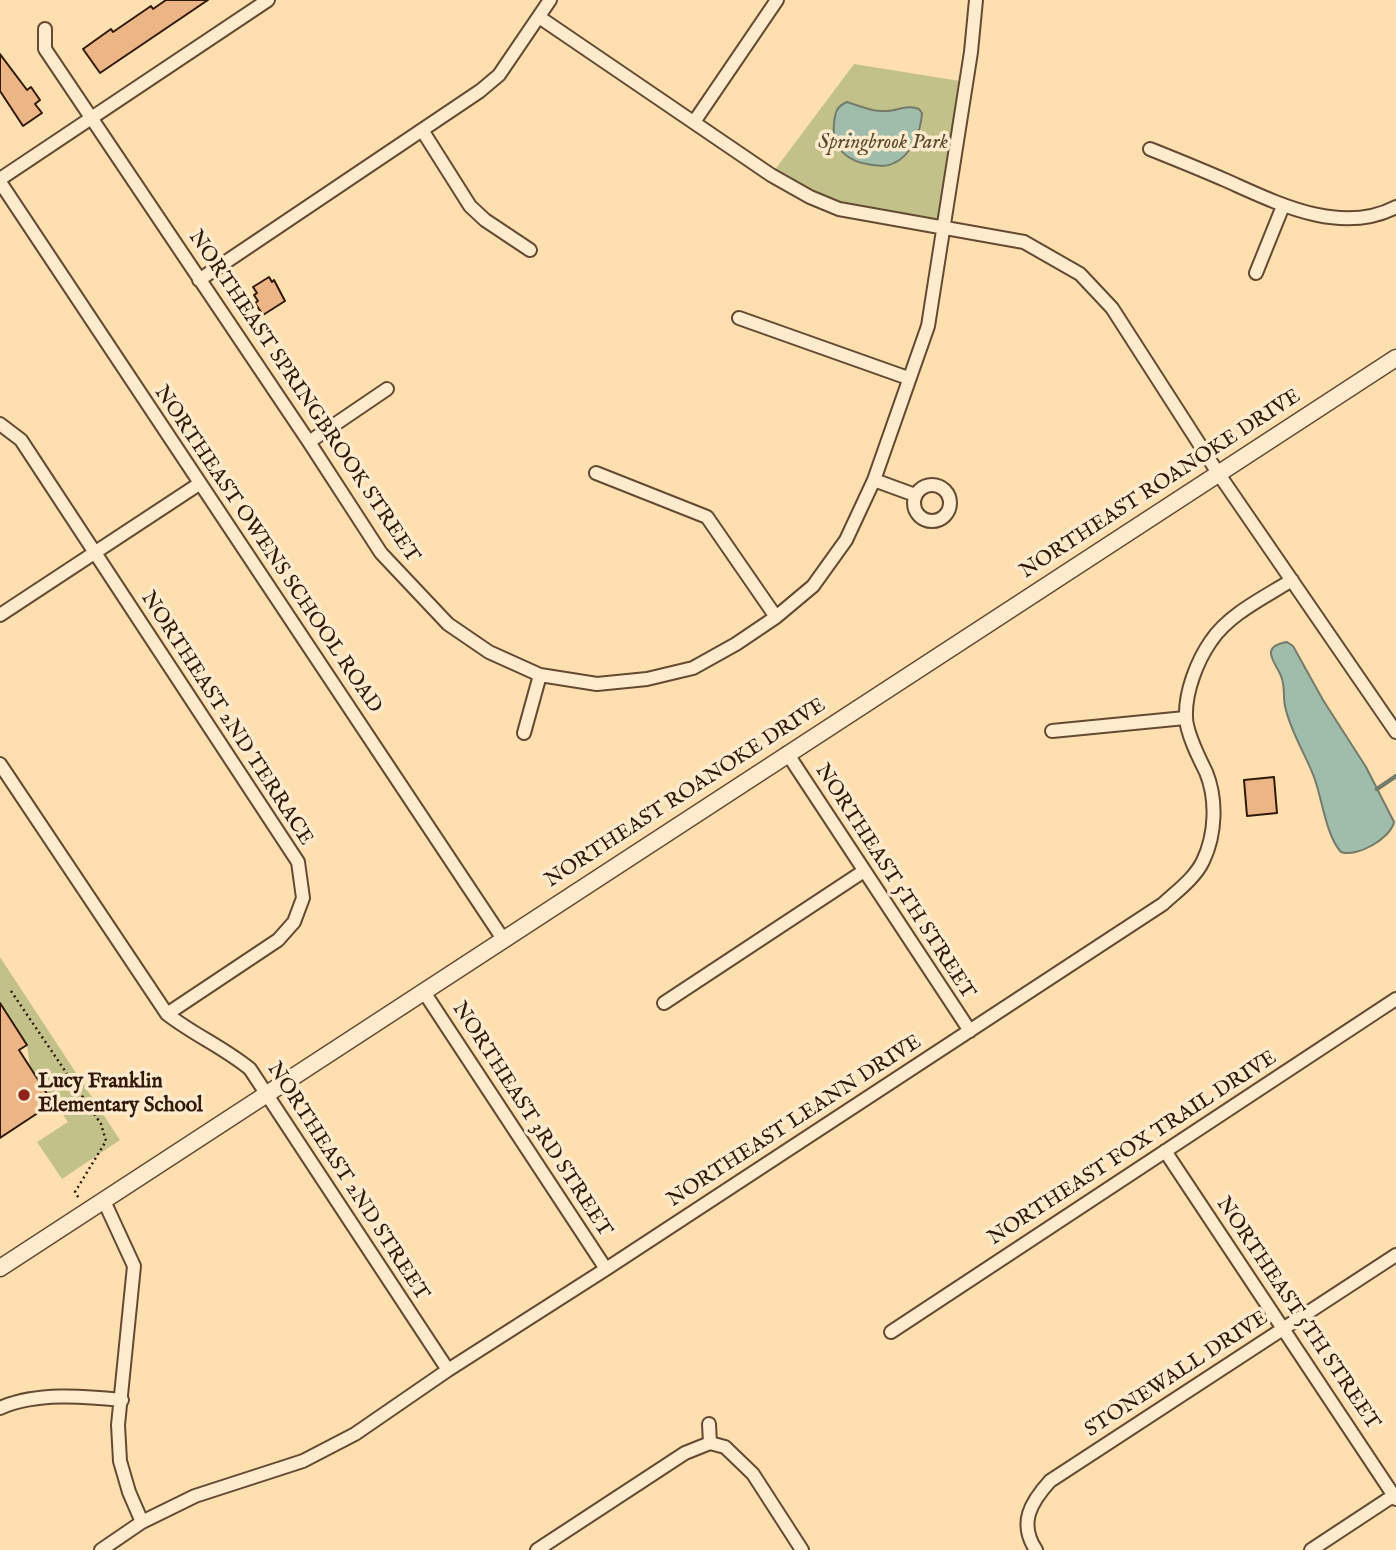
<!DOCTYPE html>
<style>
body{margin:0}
canvas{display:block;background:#fedfb0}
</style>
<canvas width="1396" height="1550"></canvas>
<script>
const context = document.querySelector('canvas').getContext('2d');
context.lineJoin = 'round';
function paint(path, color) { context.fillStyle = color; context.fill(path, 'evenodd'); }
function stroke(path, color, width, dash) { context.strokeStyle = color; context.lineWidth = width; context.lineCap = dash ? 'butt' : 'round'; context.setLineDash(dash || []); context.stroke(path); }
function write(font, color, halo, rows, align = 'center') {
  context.font = font + ' "IM FELL English",serif'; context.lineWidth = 7; context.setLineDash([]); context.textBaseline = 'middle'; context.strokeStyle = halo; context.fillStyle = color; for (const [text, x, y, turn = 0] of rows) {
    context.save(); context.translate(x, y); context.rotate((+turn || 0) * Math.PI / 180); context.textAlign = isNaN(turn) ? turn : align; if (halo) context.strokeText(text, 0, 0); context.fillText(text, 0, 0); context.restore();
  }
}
paint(new Path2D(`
 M 854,64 L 966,82 L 944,226 L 839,209 L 771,175 Z
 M 0,957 L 120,1140 L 62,1179 L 37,1142 L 68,1122 L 30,1067 L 27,1045 L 0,1003 Z`), '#c2c18a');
const water = new Path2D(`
 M 847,102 C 860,106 872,112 886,111 C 898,111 907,104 919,109 L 922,113 C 921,131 911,156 894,163 C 887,167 880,166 872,165 C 848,162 831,149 834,123 C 835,112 837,106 847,102 Z
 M 1287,642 L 1293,646 L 1323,700 L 1366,767 L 1394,822 C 1391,838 1357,858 1341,852 C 1326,836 1322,798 1314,777 C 1305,753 1290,731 1285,706 C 1283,697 1285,688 1282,679 C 1280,671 1272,662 1271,654 C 1270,646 1281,643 1287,642 Z`);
paint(water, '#a0bdac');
stroke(water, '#747b6a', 2);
stroke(new Path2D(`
 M 1377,789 L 1396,776`), '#747b6a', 4.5);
const building = new Path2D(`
 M 166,0 L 208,0 L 100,73 L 83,49 L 111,29 L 113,32 L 151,6 L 153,9 Z
 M 0,54 L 27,90 L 31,87 L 40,100 L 35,104 L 42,113 L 23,126 L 0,91 Z
 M 269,277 L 272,282 L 274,280 L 285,301 L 263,315 L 255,303 L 258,301 L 254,295 L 257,293 L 253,287 Z
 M 1274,777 L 1277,813 L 1247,816 L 1244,780 Z
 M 0,1003 L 27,1045 L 19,1050 L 53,1103 L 0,1138 Z`);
paint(building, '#ecb586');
stroke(building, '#311908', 2);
const minor = new Path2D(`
 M 539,17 L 771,175 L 810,197 L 839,209 L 1024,242 L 1080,274 L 1112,308 L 1218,473 L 1396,732
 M 45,29 L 45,49 L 309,442 L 381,553 L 448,624 L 489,652 L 540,675 L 597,684 L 647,679 L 693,668 L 736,644 L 776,617 L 813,586 L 846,540 L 874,480 L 928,326 L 971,52 L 976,0
 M 694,122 L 777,0
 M 422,130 L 470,206 L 485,220 L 530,250
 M 1150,149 C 1175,159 1200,169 1225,180 C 1277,203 1340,236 1396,207
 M 0,179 L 268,0
 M 0,182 L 503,939
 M 1256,273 L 1283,206
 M 199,280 L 480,91 L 499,75 L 550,0
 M 739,318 L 908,378
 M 0,424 L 21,440 L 298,862 L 303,898 L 294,922 L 278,940 L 167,1014
 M 309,442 L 387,389
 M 596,473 L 707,517 L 776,617
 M 874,480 L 915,495
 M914 503a18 18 0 1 1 36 0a18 18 0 1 1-36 0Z
 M 0,615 L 199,484
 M 1052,731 L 1185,718
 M 524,733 L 540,675
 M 787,753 L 970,1031
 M 0,764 L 167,1014 C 194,1035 223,1047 250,1069 L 448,1370
 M 424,992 L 606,1269
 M 664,1003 L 864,871
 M 1165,1151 L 1396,1499
 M 104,1201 L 134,1266 L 118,1425 L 120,1461 L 129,1492 L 142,1522
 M 891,1332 L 1396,999
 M 0,1408 C 35,1392 85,1396 122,1400
 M 709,1424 L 710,1443 L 725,1447 L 753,1474 L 802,1550
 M 101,1550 L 142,1522 L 195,1496 L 303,1461 L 355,1434 L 448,1370 L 606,1269 L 1163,904 C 1177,891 1195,878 1203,861 C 1216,834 1217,799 1206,772 C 1199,758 1186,732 1186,717 C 1185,692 1197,661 1211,641 C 1229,614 1265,597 1292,580
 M 537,1550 L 685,1453 L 710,1443
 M 1036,1550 C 1018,1523 1031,1502 1050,1481 L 1396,1255
 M 1311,1550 L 1396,1494`);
const tertiary = new Path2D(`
 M 0,1268 L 1396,358`);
stroke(minor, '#644a32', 16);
stroke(tertiary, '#644a32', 19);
stroke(new Path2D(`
 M 11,991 L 101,1124 L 106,1141 L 75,1192 L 80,1200`), '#311908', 2.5, [2, 3.5]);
stroke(minor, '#feeacc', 12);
stroke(tertiary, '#feeacc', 16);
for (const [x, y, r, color] of [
 [24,1095,7,"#8f2418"]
]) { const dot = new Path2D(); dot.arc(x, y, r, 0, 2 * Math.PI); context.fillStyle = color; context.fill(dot); stroke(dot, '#feeacc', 2.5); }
write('italic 21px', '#5c4b2f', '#feeacc', [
 ["Springbrook Park",883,144]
]);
write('21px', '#311908', '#feeacc', [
 ["NORTHEAST SPRINGBROOK STREET",303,397,56],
 ["NORTHEAST ROANOKE DRIVE",1161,485,-33],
 ["NORTHEAST OWENS SCHOOL ROAD",267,550,56],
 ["NORTHEAST 2ND TERRACE",226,719,57],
 ["NORTHEAST ROANOKE DRIVE",686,794,-33],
 ["NORTHEAST 5TH STREET",894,882,57],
 ["NORTHEAST 3RD STREET",531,1120,57],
 ["NORTHEAST LEANN DRIVE",795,1122,-33],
 ["NORTHEAST FOX TRAIL DRIVE",1133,1149,-33],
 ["NORTHEAST 2ND STREET",347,1182,57],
 ["NORTHEAST 5TH STREET",1297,1314,56],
 ["STONEWALL DRIVE",1177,1375,-33]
]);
write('bold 21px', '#311908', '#feeacc', [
 ["Lucy Franklin",38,1083],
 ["Elementary School",38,1107]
], 'left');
</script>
